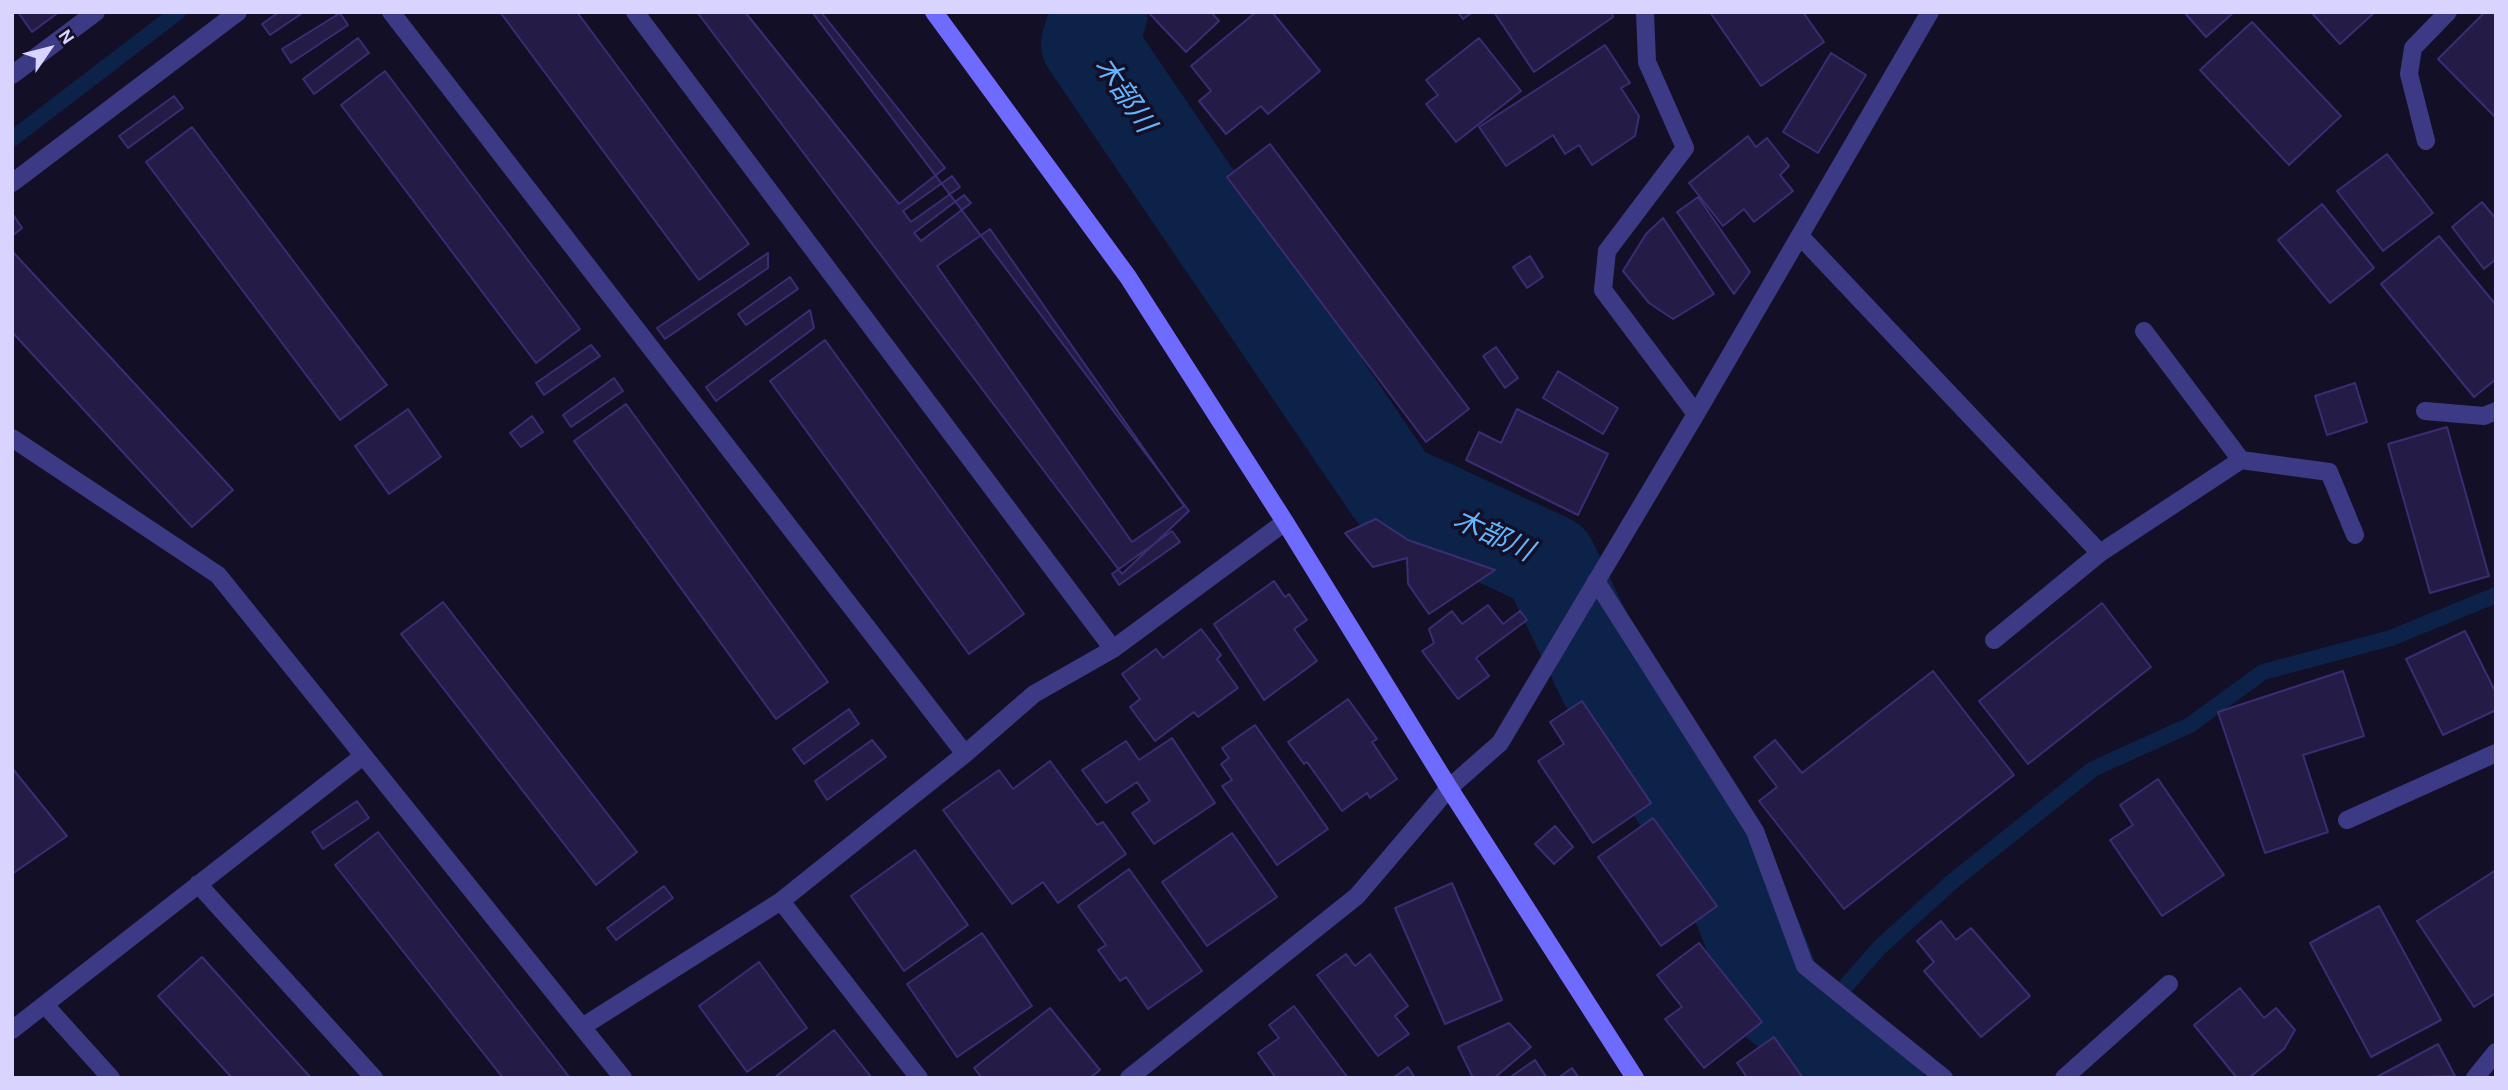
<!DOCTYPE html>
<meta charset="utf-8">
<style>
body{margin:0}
#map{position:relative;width:2508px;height:1090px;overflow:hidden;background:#130f26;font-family:Karla,sans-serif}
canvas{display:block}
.frame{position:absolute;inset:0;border:14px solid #d9d4ff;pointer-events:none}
.north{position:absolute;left:14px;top:14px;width:70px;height:70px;-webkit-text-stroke:5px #130f26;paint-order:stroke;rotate:55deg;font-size:19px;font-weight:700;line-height:28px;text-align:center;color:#d9d4ff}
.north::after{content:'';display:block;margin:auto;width:24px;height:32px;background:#d9d4ff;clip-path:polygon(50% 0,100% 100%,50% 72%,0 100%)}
</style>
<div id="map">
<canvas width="2508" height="1090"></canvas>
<div class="frame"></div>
<div class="north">N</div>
</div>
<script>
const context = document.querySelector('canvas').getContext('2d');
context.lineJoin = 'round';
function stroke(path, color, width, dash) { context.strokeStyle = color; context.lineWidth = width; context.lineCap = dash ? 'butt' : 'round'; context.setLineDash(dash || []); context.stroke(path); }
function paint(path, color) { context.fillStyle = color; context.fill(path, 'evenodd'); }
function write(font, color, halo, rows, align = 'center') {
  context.font = font + ' Karla,"Noto Sans JP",sans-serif'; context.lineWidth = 7; context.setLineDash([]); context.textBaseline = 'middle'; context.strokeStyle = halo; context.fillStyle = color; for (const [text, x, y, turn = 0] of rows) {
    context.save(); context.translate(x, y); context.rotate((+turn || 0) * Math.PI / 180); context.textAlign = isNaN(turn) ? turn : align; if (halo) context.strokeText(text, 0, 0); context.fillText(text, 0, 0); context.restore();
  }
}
stroke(new Path2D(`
 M 12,139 L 178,12
 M 1810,1027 L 1880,947 L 1953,881 L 2093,769 L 2190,725 L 2263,672 L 2391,638 L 2496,595`), '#0c2248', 16);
stroke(new Path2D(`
 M 1100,12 L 1089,43 L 1393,490 L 1549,562 L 1607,682 L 1729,877 L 1780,1003 L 1876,1078`), '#0c2248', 96);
const building = new Path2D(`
 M 18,12 L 59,12 L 32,32 Z
 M 279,12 L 304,12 L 270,35 L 262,24 Z
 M 500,12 L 577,12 L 749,244 L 699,280 Z
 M 697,12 L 812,12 L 1189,511 L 1122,574 Z
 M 745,12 L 821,12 L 945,168 L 899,204 Z
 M 1148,12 L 1211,12 L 1219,21 L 1186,52 Z
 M 1256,12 L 1272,12 L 1320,71 L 1268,114 L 1261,106 L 1226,134 L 1199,101 L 1211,91 L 1191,66 Z
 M 1458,12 L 1473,12 L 1463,19 Z
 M 1494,12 L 1612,12 L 1613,17 L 1534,72 Z
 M 1710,12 L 1803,12 L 1824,42 L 1761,86 Z
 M 2184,12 L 2234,12 L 2206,37 Z
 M 2311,12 L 2375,12 L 2340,44 Z
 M 2485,12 L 2496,12 L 2496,118 L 2438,59 Z
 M 340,13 L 348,25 L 291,63 L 282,49 Z
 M 2252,22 L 2341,116 L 2289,165 L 2200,70 Z
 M 358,38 L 369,53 L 314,94 L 303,79 Z
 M 1479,38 L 1521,91 L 1456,142 L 1426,104 L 1438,95 L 1426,80 Z
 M 1605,45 L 1630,83 L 1621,88 L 1639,116 L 1635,136 L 1592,165 L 1579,145 L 1565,154 L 1553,135 L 1506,166 L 1479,127 Z
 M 1831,53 L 1866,75 L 1818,153 L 1783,132 Z
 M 385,71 L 580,329 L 536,363 L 341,105 Z
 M 174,96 L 183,108 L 128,148 L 119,136 Z
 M 192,127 L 387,385 L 340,420 L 146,162 Z
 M 1748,136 L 1756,147 L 1767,138 L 1789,166 L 1780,175 L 1793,191 L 1754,222 L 1744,209 L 1723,226 L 1689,183 Z
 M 1270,144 L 1469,409 L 1426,442 L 1227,177 Z
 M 2387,154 L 2433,213 L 2383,251 L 2337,191 Z
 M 952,176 L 960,187 L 911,222 L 903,211 Z
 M 964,195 L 971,203 L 921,241 L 914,233 Z
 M 1698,197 L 1750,272 L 1734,294 L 1677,212 Z
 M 2482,202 L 2496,219 L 2496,259 L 2484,269 L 2452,227 Z
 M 2322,204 L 2374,268 L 2330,303 L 2278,240 Z
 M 14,216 L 22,228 L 12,236 L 12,217 Z
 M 1663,218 L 1714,294 L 1673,319 L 1649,303 L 1623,271 L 1646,234 Z
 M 990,229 L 1184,506 L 1132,542 L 937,266 Z
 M 2439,236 L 2496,305 L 2496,379 L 2474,397 L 2381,284 Z
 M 13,252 L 233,490 L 192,527 L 12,332 Z
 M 768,253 L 768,268 L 665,339 L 657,328 Z
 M 1530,256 L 1543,277 L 1527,288 L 1513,267 Z
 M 790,277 L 798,289 L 746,325 L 738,314 Z
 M 810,310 L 814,328 L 716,401 L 706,387 Z
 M 825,340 L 1024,614 L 969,654 L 770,381 Z
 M 591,345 L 600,356 L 544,395 L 536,383 Z
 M 1496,347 L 1518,378 L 1505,388 L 1483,356 Z
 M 1558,371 L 1618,408 L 1603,434 L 1543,398 Z
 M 614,378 L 623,391 L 571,427 L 563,415 Z
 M 2355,383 L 2367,422 L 2327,435 L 2315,396 Z
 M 626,404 L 828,682 L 776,719 L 574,441 Z
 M 408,409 L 441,457 L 389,494 L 355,446 Z
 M 1517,409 L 1608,454 L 1578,515 L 1466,460 L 1479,432 L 1501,443 Z
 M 532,416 L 543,432 L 521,447 L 510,433 Z
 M 2447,427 L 2489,576 L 2430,593 L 2388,444 Z
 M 1376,519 L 1408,540 L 1495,570 L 1429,614 L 1408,584 L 1407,558 L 1373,567 L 1345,533 Z
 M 1172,531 L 1180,542 L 1119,585 L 1112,574 Z
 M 1274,581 L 1285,597 L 1289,594 L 1307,620 L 1294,629 L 1317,661 L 1264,700 L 1214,624 Z
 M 443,602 L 637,852 L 596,885 L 401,634 Z
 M 2102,603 L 2151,667 L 2028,764 L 1979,701 Z
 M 1488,605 L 1503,624 L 1520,611 L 1527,620 L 1476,658 L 1489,676 L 1458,699 L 1422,651 L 1434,643 L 1429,629 L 1452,611 L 1462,624 Z
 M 1201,629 L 1221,655 L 1217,659 L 1238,688 L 1198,717 L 1194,712 L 1155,741 L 1130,707 L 1140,699 L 1122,674 L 1156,649 L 1163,658 Z
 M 2465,631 L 2496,693 L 2496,710 L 2443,735 L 2406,659 Z
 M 1933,671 L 2014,775 L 1844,909 L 1759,801 L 1777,787 L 1754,757 L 1775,740 L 1802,773 Z
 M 2343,671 L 2364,736 L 2303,755 L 2328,832 L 2265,853 L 2218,712 Z
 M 1348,699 L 1377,739 L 1372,742 L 1397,779 L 1370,798 L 1367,793 L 1342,811 L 1307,762 L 1304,764 L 1288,742 Z
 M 1582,701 L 1651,803 L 1593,843 L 1538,761 L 1564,744 L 1550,722 Z
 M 849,709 L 859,724 L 804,764 L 793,749 Z
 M 1255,725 L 1328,829 L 1277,865 L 1222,786 L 1232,780 L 1221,764 L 1229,758 L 1222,748 Z
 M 1172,738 L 1215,803 L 1154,844 L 1132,813 L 1150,801 L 1137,782 L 1106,803 L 1082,770 L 1126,741 L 1139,760 Z
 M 872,740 L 886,757 L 827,800 L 815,781 Z
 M 1050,761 L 1097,825 L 1103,822 L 1126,854 L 1058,903 L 1043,882 L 1012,904 L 943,810 L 999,770 L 1013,789 Z
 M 12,768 L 67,836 L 12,874 Z
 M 2158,779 L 2224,875 L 2162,916 L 2110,840 L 2133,825 L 2120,805 Z
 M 357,801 L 369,818 L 323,849 L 312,832 Z
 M 1653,818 L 1717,906 L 1661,946 L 1598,857 Z
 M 1555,826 L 1573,847 L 1554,864 L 1535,844 Z
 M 378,832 L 570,1078 L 503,1078 L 335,865 Z
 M 1232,833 L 1277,897 L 1207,946 L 1162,882 Z
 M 915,850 L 968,925 L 904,971 L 851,896 Z
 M 1129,869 L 1202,971 L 1148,1009 L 1126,977 L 1120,981 L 1098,950 L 1106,945 L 1078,906 Z
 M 2496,870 L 2496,993 L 2474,1007 L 2417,921 Z
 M 1452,883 L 1502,1000 L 1445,1024 L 1395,908 Z
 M 664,886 L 673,898 L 616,940 L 607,928 Z
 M 2379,906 L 2441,1020 L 2371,1057 L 2310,943 Z
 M 1941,921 L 1956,940 L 1971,928 L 2030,996 L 1981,1037 L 1924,971 L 1934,962 L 1917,941 Z
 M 982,933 L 1032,1006 L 957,1057 L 907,984 Z
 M 1699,943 L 1762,1022 L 1704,1068 L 1665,1019 L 1682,1007 L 1657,975 Z
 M 1346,954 L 1355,966 L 1370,954 L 1408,1006 L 1395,1016 L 1409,1034 L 1378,1056 L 1317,975 Z
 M 202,957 L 311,1078 L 232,1078 L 158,996 Z
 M 759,962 L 807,1028 L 747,1072 L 699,1006 Z
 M 2240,988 L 2264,1018 L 2276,1008 L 2295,1030 L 2284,1049 L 2249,1078 L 2237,1078 L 2194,1025 Z
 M 1294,1006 L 1348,1078 L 1276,1078 L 1258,1053 L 1279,1038 L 1269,1025 Z
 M 1050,1008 L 1100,1070 L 1090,1078 L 982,1078 L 974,1068 Z
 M 1509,1023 L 1531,1047 L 1494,1078 L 1473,1078 L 1458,1047 Z
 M 834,1030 L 872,1078 L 774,1078 Z
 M 1774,1037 L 1803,1078 L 1743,1078 L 1746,1076 L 1737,1063 Z
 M 2438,1044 L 2455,1076 L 2375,1078 Z
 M 1535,1060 L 1547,1078 L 1509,1078 Z
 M 1408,1067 L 1415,1078 L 1393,1078 Z
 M 1572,1068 L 1579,1078 L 1558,1078 Z`);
paint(building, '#241b47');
stroke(building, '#3b2d73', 2);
stroke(new Path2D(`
 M 2426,141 L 2409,74 L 2413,48 L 2448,12
 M 1800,236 L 2100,553 L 1994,640
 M 2144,331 L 2241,460 L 2329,472 L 2355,535
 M 2100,553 L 2241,460`), '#3d3a85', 18);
stroke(new Path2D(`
 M 391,12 L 965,754
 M 635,12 L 1113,649
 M 1645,12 L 1647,62 L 1685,148 L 1607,251 L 1603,290 L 1696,414
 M 12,75 L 96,12
 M 12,183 L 238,12
 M 2425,411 L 2484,416 L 2496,411
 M 12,438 L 218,575 L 623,1078
 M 1596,581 L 1755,831 L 1805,966 L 1944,1078
 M 2347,820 L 2496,753
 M 198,884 L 374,1078
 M 781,901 L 919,1078
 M 45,1005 L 111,1078
 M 582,1027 L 781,901 L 965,754 L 1034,694 L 1113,649 L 1285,522
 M 12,1030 L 363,756
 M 1129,1078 L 1357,896 L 1449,788 L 1500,743 L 1696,414 L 1930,12
 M 2064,1078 L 2169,984
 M 2475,1078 L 2496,1052`), '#3d3a85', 18);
stroke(new Path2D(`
 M 934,12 L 1128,277 L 1285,522 L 1449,788 L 1635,1078`), '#6f6bff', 18);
write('italic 28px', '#62b6ff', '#130f26', [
 ["木部川",1124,95,56],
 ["木部川",1493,536,25]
]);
</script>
